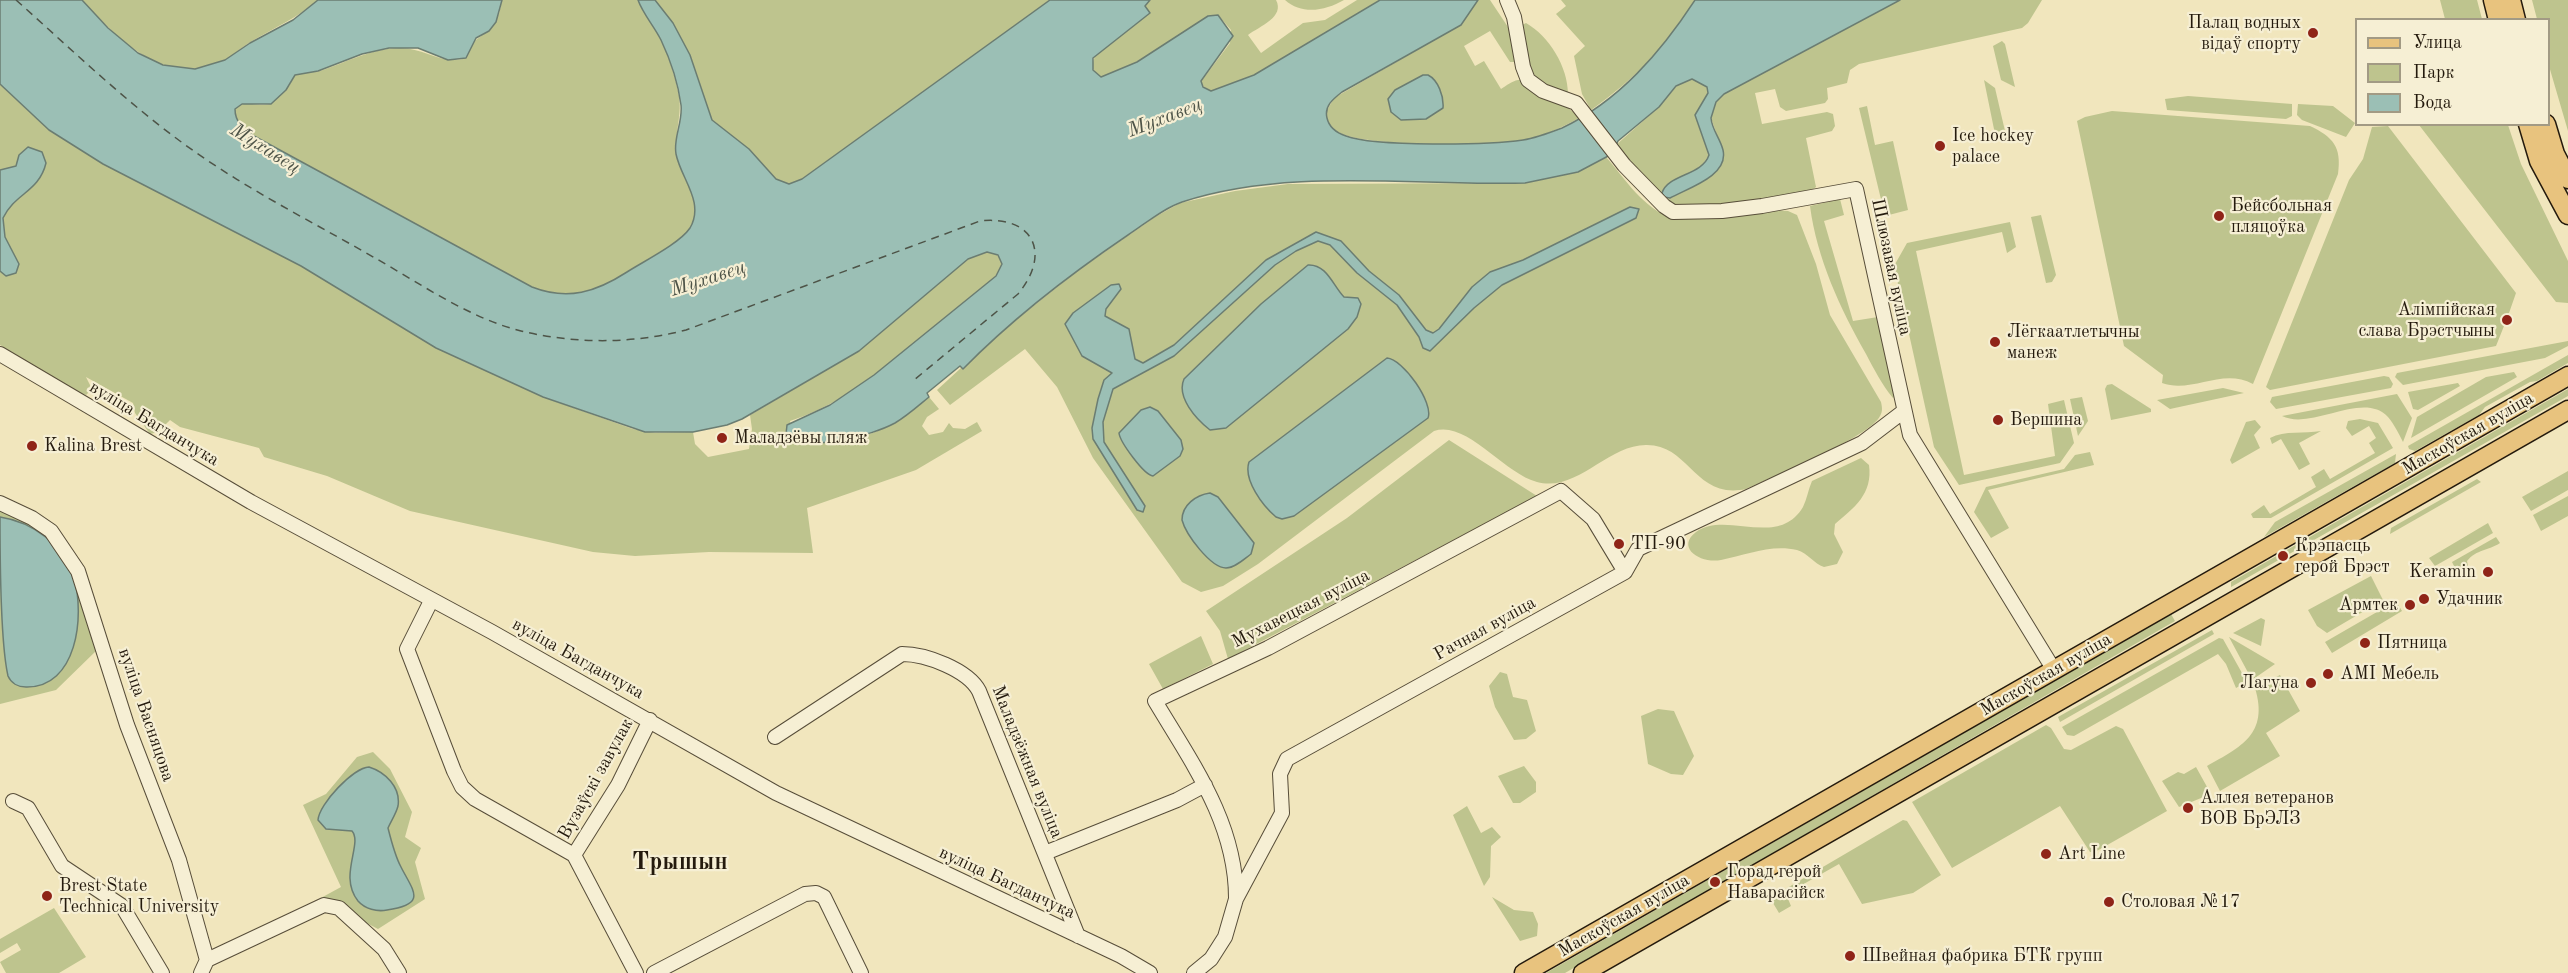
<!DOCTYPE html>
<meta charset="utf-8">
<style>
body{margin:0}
#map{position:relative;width:2568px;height:973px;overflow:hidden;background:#f1e6bd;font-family:"Old Standard TT",serif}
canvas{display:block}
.legend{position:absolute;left:2355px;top:18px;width:195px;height:108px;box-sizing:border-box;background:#f6efd4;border:2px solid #a29a84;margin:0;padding:8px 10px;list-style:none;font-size:18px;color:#241a0d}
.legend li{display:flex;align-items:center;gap:12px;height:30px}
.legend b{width:30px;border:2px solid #a29a84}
</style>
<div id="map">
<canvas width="2568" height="973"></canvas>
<ul class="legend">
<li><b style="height:8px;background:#e8c37e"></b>Улица</li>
<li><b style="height:16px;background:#bec48e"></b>Парк</li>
<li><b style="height:16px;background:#9bbfb5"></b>Вода</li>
</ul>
</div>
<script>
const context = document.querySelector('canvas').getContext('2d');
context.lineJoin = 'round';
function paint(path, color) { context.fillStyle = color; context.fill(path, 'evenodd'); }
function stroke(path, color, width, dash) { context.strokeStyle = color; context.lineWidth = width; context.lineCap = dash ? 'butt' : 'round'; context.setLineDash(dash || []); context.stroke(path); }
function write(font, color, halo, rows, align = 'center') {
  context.font = font + ' "Old Standard TT",serif'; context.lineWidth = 4.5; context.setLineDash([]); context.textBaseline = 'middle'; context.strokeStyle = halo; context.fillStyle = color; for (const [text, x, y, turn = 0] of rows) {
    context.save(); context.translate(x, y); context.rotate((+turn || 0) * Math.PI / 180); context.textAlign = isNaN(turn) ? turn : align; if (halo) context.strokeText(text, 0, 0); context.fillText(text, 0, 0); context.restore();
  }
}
paint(new Path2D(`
 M 82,0 L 318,0 C 297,18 276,27 252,41 C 240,48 231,58 218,64 C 163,87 115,36 82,0 Z
 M 502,0 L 638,0 C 643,14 654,26 661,40 C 669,56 674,74 678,91 C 684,115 672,136 678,159 C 683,183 705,203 690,228 C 679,244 644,261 627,272 C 596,292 568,301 532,287 L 254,136 L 236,119 L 235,109 C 245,98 258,108 271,104 L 289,86 L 295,75 C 304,72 314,73 323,70 C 349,61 371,49 399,48 C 423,47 443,66 466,58 L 473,42 L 484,34 L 499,14 Z
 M 655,0 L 1050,0 L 802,179 L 789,184 L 776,179 L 749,149 L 712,120 L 690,55 L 673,23 Z
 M 1150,0 L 1276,0 C 1285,17 1260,26 1248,35 L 1261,53 L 1303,23 L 1325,20 L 1357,0 L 1380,0 C 1349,20 1240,94 1208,90 L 1200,83 L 1230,43 L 1231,30 L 1218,15 L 1208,16 C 1188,29 1118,81 1098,76 L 1092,67 L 1095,55 L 1150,13 L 1145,6 Z
 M 1285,0 L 1344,0 C 1325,11 1302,15 1285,0 Z
 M 1478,0 L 1490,0 L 1512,33 L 1517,62 L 1510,62 L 1490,31 L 1464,46 L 1475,66 L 1484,61 L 1501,89 C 1506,86 1512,81 1518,80 C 1530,78 1571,108 1579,118 C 1561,128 1544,136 1524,140 C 1492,146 1367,147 1340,133 C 1331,129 1327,122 1326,112 L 1334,98 L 1460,25 Z
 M 1561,0 L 1695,0 C 1663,48 1639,76 1591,110 L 1582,94 L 1574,56 L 1585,46 L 1556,14 L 1566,6 Z
 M 1900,0 L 2042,0 L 2028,23 L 2022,28 L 1859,64 L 1850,70 L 1847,83 L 1827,88 L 1828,99 L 1825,103 L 1786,111 L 1780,107 L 1775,89 L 1755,93 L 1762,124 L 1827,112 L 1833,114 L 1835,126 L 1832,131 L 1806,138 L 1816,187 L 1809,192 L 1742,205 L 1676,207 L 1659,197 L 1616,145 L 1659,107 L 1680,82 L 1692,79 L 1707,87 L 1708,93 L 1695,115 L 1709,155 L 1702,165 L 1662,193 L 1664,197 L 1670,198 L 1719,169 L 1723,152 L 1711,118 L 1716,102 L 1724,94 Z
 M 2440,0 L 2477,0 L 2482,19 L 2445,19 Z
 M 2532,0 L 2568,0 L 2568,131 L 2549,66 L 2548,20 L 2537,19 Z
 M 1526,23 C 1549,36 1568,67 1568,94 L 1546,88 L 1530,75 L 1522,25 Z
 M 2002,41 L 2005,44 L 2015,87 L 2001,80 L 1993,46 Z
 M 1984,80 L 1995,88 L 2005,131 L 1995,134 Z
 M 0,84 L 49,130 L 103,164 L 301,266 L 436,348 L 543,397 L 633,429 L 655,433 L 693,432 L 695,444 L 708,457 L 749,449 L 752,429 L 750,415 L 859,351 L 962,262 L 981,253 L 993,252 L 1002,259 C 1002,271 996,276 988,283 C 928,333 866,396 790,421 L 794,440 C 826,447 872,438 899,420 C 910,414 919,405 929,397 L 939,409 L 927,417 L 922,426 L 929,435 L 943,432 L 949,423 L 953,428 L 965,429 L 977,422 L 982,431 L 916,470 L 807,508 L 813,553 L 709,552 L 635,556 L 593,552 L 410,511 L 327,476 L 264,457 L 259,448 L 180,427 L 170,420 L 158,432 L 150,434 L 135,413 L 133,403 L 86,377 L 92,389 L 86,395 L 81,393 L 0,345 Z
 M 2188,96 L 2292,104 L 2292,116 L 2286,119 L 2167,110 L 2165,99 Z
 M 2298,104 L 2333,106 L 2355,123 L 2346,137 L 2302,120 L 2297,115 Z
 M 1867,106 L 1875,145 L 1893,141 L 1908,210 L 1885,216 L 1859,108 Z
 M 2112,111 L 2310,126 C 2333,137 2342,147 2338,174 L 2253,384 C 2222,367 2192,394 2162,383 L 2163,375 L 2124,346 L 2077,121 L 2085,117 Z
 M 2419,125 L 2508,125 L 2521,164 L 2568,261 L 2568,303 L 2556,302 Z
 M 2388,126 L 2516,293 L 2509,313 L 2500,318 L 2504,326 L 2496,346 L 2270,390 L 2266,387 L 2349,180 L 2363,159 L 2372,127 Z
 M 1606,157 C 1626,180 1643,208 1672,218 L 1773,210 L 1788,211 L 1797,215 L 1816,264 L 1830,315 L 1881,402 C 1882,407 1883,411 1880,416 C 1870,437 1772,477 1746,489 C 1695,500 1690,445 1647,445 C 1608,444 1577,493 1537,482 C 1503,473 1467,420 1434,431 L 1258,564 L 1223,586 L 1201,592 L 1182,582 L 1093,458 L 1057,387 L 1025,349 L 950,405 L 937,390 L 998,334 L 1080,269 L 1155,217 L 1180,203 L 1235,191 L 1288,184 L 1525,183 L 1578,172 Z
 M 1840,199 L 1844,215 L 1824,221 L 1853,321 L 1878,317 L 1895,396 L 1893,398 C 1882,385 1874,369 1866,354 C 1840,308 1817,259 1810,206 Z
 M 2041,215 L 2056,275 L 2052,282 L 2046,283 L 2031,217 Z
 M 2010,222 L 2016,247 L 2007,253 L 2002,232 L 1916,251 L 1964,475 L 2055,456 L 2048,404 L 2064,400 L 2074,443 L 2060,463 L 1959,485 L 1934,447 L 1894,266 L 1907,243 Z
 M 2568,341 L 2568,346 L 2545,358 L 2403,385 L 2395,377 L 2397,373 Z
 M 2568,355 L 2568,363 L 2537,381 L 2530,382 L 2485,407 L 2479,415 L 2415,451 L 2409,449 L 2408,446 Z
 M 2514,372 L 2517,377 L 2411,438 L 2417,417 L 2486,377 Z
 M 2384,376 L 2389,377 L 2393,384 L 2391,388 L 2276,409 L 2270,402 L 2272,397 Z
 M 2458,383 L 2460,386 L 2418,410 L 2413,409 L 2408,392 Z
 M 2112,384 L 2151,409 L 2151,412 L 2111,420 L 2105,389 L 2107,385 Z
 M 2223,388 L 2244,393 L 2170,409 L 2157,400 Z
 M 2568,389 L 2568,396 L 2231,587 L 2231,582 Z
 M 2397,394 L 2412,418 L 2403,442 C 2399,434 2394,424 2388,417 C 2363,390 2312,431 2282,416 Z
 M 2082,397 L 2088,421 L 2078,436 L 2070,399 Z
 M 2360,419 L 2378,423 L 2393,448 L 2271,518 L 2253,518 L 2251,514 L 2264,505 L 2270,514 L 2316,487 L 2311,477 L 2324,469 L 2330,479 L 2375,453 L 2369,443 L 2376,438 L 2369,426 L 2352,436 L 2346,428 L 2348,421 Z
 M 2255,420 L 2261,427 L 2254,435 L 2260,448 L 2232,464 L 2230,460 L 2246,422 Z
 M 2321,431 L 2299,443 L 2310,464 L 2299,470 L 2281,439 L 2272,444 L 2270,438 C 2285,430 2304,434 2321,431 Z
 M 1449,440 L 1537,496 L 1228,659 L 1220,631 L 1206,611 L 1347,518 Z
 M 2090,452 L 2094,465 L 1988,490 L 2009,528 L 1991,538 L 1974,512 L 1986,487 L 2064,469 L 2075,455 Z
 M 2396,454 L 2395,463 L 2264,537 L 2275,522 Z
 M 1861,458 L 1869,465 C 1873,494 1854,508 1835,524 L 1834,534 L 1843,552 L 1837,564 L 1824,567 C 1814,564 1808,553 1797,550 C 1771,544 1746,555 1721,560 C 1701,564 1675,548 1696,532 C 1726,510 1778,549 1803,507 C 1807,499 1808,490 1812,481 Z
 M 2568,471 L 2568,490 L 2531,511 L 2522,497 Z
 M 2477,479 L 2481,482 L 2390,534 L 2391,528 Z
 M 2568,496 L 2568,516 L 2541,531 L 2533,515 Z
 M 0,509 L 41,529 L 70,563 L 97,650 L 56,690 L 0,704 Z
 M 2488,523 L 2493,533 L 2435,566 L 2429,558 Z
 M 2496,537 L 2500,543 C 2488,551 2477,549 2467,561 L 2469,571 L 2459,576 L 2452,562 Z
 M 2371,576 L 2383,600 L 2327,633 L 2317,626 L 2308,610 Z
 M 2396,601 L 2402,611 L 2332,653 L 2325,642 Z
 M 2171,614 L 2175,621 L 1565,973 L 1546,973 Z
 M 2261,618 L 2265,620 L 2261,646 L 2233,633 Z
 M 2212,630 L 2214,634 L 2060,722 L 2058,717 Z
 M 1201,636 L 1213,664 L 1163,689 L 1149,664 Z
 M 2229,637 L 2275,664 L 2252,680 Z
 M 2219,638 L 2223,639 L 2247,682 L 2236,688 L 2226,664 L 2218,654 L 2074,736 L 2067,735 L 2062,727 Z
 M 1500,672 L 1507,674 L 1513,697 L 1527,700 L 1536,731 L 1526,739 L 1514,740 L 1495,707 L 1489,686 Z
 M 2280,675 L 2300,711 L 2266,733 L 2280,756 L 2220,791 L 2207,766 C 2241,747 2269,734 2255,688 Z
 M 1658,709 L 1674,711 L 1694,756 L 1683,775 L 1671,774 L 1648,764 L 1641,716 Z
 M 2046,725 L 2051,728 L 2064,749 L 2071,750 L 2116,726 L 2123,729 L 2167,811 L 2095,852 L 2090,852 L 2060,806 L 1952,868 L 1912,802 Z
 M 373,752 L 390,769 L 412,812 L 405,837 L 421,848 L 415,862 L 425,899 L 378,929 L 357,918 L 339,903 L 297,911 L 341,887 L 303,805 L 326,794 L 357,757 Z
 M 1524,766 L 1536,782 L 1536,792 L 1520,803 L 1513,803 L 1498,776 Z
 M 2196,767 L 2211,794 L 2179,807 L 2162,781 L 2178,772 L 2184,774 Z
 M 1467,806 L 1481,833 L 1492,827 L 1501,837 L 1491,846 L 1490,877 L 1484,886 L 1453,815 Z
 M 1903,820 L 1907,821 L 1941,875 L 1913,893 L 1862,904 L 1839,864 L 1786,894 L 1791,906 L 1779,913 L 1770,898 Z
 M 1492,897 L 1514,910 L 1533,912 L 1538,924 L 1537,936 L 1520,941 Z
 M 54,908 L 86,957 L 59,973 L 6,973 L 0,962 L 21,950 L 17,943 L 0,953 L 0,939 Z`), '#bec48e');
const water = new Path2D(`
 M 0,0 L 82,0 L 108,28 L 138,53 L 163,65 L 195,69 L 225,60 L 250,43 L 293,20 L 318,0 L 502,0 L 496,22 L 489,31 L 476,38 L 466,58 L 448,60 L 418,48 L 389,48 L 362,54 L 318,71 L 295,75 L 286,90 L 271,104 L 242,104 L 235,109 C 235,123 244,129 254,136 L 532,287 C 568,301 596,292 627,272 C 644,261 679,244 690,228 C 705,202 681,179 676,154 C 673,138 683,122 681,105 C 678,83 670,59 661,40 C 654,26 643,14 638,0 L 655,0 L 673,23 L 690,55 L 712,120 L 749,149 L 776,179 L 789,184 L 802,179 L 1050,0 L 1150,0 L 1145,6 L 1150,13 L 1093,58 L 1093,70 L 1101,77 L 1137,62 L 1208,16 L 1218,15 L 1233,36 L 1201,81 L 1203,87 L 1211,91 L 1254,75 L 1380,0 L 1478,0 L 1461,25 L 1342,92 C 1333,99 1324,106 1327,118 C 1329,127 1337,133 1346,136 C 1375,147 1489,145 1523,140 C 1536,138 1549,133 1562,128 C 1619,101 1661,52 1695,0 L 1900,0 L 1724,94 L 1716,102 L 1711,118 C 1712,130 1720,138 1723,150 C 1729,176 1688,188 1670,198 L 1664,197 L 1662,193 C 1668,174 1702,176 1709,155 L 1695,115 L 1708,93 L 1707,87 L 1692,79 L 1676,86 L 1659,107 L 1618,141 L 1612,154 L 1578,172 L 1525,183 C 1414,186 1288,167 1182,202 C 1162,209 1145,224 1128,235 C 1069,275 1012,319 963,369 L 960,366 L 927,393 L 929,397 C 918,406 907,416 895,423 C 873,435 806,454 786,434 L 787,425 L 830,405 L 874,375 L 996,276 L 1002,264 L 998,255 L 987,252 L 968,259 L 859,351 L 742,419 L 727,425 L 693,432 L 645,432 L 543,397 L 436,348 L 301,266 L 103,164 L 49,130 L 0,84 Z
 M 1423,75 L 1428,75 C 1438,80 1444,96 1443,108 L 1426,119 L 1401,120 L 1391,112 L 1388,99 L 1395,90 Z
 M 28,147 L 42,152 L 46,163 C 39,192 15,193 3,218 L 5,237 L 19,264 L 16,273 L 6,276 L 0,271 L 0,170 L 16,166 L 19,155 Z
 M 1630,207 L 1639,209 L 1636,218 L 1502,285 L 1474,308 L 1430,351 L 1423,348 L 1419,337 L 1397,305 L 1357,273 L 1330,245 L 1318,241 L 1296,251 L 1275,265 L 1174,356 L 1113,389 L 1103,422 L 1104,442 L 1145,506 L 1143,512 L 1137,510 L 1093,439 L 1092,428 L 1098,399 L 1104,380 L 1112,373 L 1082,356 L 1065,324 L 1073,313 L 1111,285 L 1119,284 L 1121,289 L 1106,309 L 1105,316 L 1129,329 L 1135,359 L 1143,363 L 1174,345 L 1266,260 L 1316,232 L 1341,241 L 1369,271 L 1399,295 L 1426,330 L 1433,333 L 1439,329 L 1472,287 L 1490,272 L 1523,260 Z
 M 1308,265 C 1327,264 1333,286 1344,297 L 1358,298 L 1361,304 L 1357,317 L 1348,329 L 1226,428 L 1210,430 C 1196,419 1176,397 1184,379 L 1261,304 Z
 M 1387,358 C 1403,359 1434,403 1428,418 L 1294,516 L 1282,519 L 1276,517 C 1263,506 1243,480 1249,462 Z
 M 1150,407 L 1158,411 L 1181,440 L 1183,449 L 1180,456 L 1153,476 C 1144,475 1120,442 1119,433 L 1141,410 Z
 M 1210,493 L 1218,497 L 1254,543 L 1251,554 C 1244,559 1235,568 1226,568 C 1211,568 1186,535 1182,520 C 1182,505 1196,495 1210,493 Z
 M 0,517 C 33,522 64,545 74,578 C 85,616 77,688 26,687 C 18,687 11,683 8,676 C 0,641 0,558 0,517 Z
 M 369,767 C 385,772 401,787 398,806 C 396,814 391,821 388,828 C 391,840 395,856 401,867 C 413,891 428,904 387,910 C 377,912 365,909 358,901 C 338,876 363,844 352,831 L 326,829 L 318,820 C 319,804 353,768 369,767 Z`);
paint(water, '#9bbfb5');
stroke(water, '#6b7d72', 1.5);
stroke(new Path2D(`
 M 16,0 C 71,49 125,101 184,144 C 244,188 311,221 375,258 C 421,284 469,318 521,331 C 576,344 632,344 686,330 L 980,221 C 1033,215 1052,253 1018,294 L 914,380`), '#4e5448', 1.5, [8, 6]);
const minor = new Path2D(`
 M 1507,0 L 1514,17 L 1523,67 L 1528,80 L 1543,91 L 1576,103 L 1624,165 L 1664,206 L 1673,212 L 1722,211 L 1762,206 L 1856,189 L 1910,435 L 2054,670
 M 0,354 L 251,502 L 492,632 L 776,793 L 1121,956 L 1150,973
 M 0,503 L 32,518 L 51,531 L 78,571 L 127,725 L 179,860 L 207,960 L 201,973
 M 431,601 L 407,649 L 454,771 L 462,787 L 475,799 L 574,855 L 636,973
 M 775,737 L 902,654 C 926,654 968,670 979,691 L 1078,936
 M 13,801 L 28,808 L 62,866 L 122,906 L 162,973
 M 1045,853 L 1177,800 L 1205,785
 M 574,855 L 618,785 L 650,720
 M 1236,898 C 1236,823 1192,763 1155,701 L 1268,648 L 1561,491 L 1593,519 L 1625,572
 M 207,960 L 324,905 L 339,908 L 384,949 L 399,973
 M 654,973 L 805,894 L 816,893 L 824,897 L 861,973
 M 1194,973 L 1211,959 L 1225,937 L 1236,899 L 1282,813 L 1280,774 L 1287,759 L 1625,572 L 1638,549 L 1862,443 L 1904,411`);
const major = new Path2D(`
 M 2493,0 L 2498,20
 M 2511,0 L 2516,20
 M 2528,124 L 2539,161 L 2568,215
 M 2546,124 L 2555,154 L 2568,179
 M 1524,973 L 2568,376
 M 1583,973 L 2568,410`);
stroke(minor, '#574d39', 16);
stroke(major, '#241a0d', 21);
stroke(minor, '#f6efd4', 14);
stroke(major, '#e8c37e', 18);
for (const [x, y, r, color] of [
 [2313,33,6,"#8f2418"],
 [1940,146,6,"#8f2418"],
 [2219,216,6,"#8f2418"],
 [2507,320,6,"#8f2418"],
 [1995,342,6,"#8f2418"],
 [1998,420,6,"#8f2418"],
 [722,438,6,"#8f2418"],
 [32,446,6,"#8f2418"],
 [1619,544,6,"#8f2418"],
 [2283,556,6,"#8f2418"],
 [2488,572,6,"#8f2418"],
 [2424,599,6,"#8f2418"],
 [2410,605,6,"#8f2418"],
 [2365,643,6,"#8f2418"],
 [2328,674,6,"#8f2418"],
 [2311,683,6,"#8f2418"],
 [2188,808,6,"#8f2418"],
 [2046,854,6,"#8f2418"],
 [1715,882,6,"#8f2418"],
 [47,896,6,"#8f2418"],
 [2109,902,6,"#8f2418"],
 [1850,956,6,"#8f2418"]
]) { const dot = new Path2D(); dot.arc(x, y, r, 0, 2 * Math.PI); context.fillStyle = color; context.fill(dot); stroke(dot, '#f6efd4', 2); }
write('18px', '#241a0d', '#f6efd4', [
 ["Палац водных",2301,23,"right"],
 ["відаў спорту",2301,44,"right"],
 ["Ice hockey",1952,136],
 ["palace",1952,157],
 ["Бейсбольная",2231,206],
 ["пляцоўка",2231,227],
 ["Алімпійская",2495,310,"right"],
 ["слава Брэстчыны",2495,331,"right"],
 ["Лёгкаатлетычны",2007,332],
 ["манеж",2007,353],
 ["Вершина",2010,420],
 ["Маладзёвы пляж",734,438],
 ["Kalina Brest",44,446],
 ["ТП-90",1631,544],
 ["Крэпасць",2295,546],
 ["герой Брэст",2295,567],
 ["Keramin",2476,572,"right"],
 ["Удачник",2436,599],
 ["Армтек",2398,605,"right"],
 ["Пятница",2377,643],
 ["AMI Мебель",2340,674],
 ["Лагуна",2299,683,"right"],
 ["Аллея ветеранов",2200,798],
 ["ВОВ БрЭЛЗ",2200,819],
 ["Art Line",2058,854],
 ["Горад герой",1727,872],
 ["Наварасійск",1727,893],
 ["Brest State",59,886],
 ["Technical University",59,907],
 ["Столовая №17",2121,902],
 ["Швейная фабрика БТК групп",1862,956]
], 'left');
write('18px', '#241a0d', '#f6efd4', [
 ["Шлюзавая вуліца",1891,267,78],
 ["вуліца Багданчука",154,424,31],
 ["Маскоўская вуліца",2468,434,-30],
 ["Мухавецкая вуліца",1301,609,-27],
 ["Рачная вуліца",1485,629,-29],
 ["вуліца Багданчука",578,659,29],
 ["Маскоўская вуліца",2046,675,-30],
 ["вуліца Васняцова",146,715,71],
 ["Маладзёжная вуліца",1027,762,68],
 ["Вузаўскі завулак",596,779,-61],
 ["вуліца Багданчука",1007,883,25],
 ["Маскоўская вуліца",1624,916,-30]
]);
write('italic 20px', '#4e5448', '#f6efd4', [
 ["Мухавец",1165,118,-21],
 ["Мухавец",265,149,32],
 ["Мухавец",708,279,-18]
]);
write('bold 24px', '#241a0d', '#f6efd4', [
 ["Трышын",680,863]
]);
</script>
